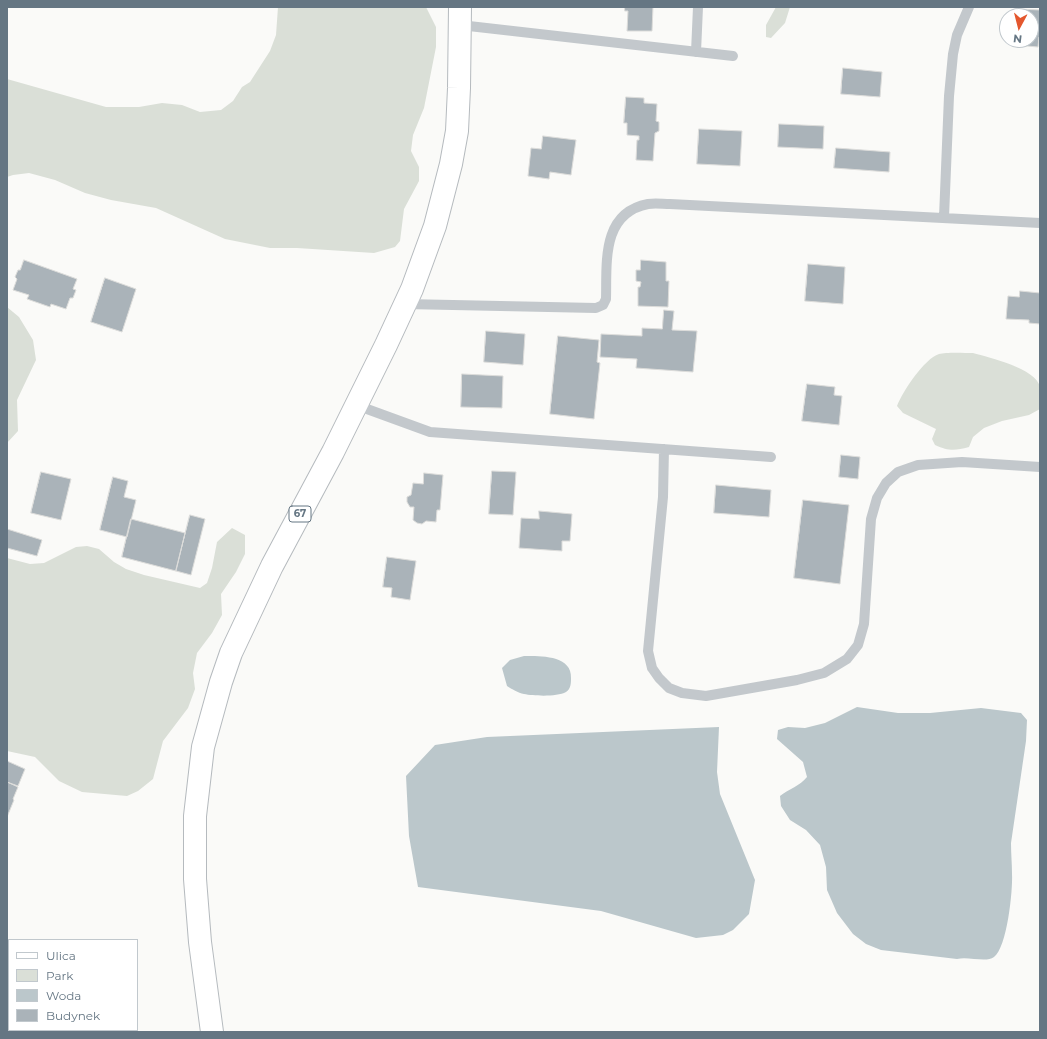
<!DOCTYPE html>
<style>
body{margin:0}
#map{position:relative;width:1047px;height:1039px;overflow:hidden;background:#fafaf8;font-family:Montserrat,sans-serif}
canvas{display:block}
.frame{position:absolute;inset:0;border:8px solid #657683;pointer-events:none}
.legend{position:absolute;left:8px;top:939px;width:130px;height:92px;box-sizing:border-box;background:#fff;border:1px solid #c1c8cd;margin:0;padding:5px 7px;list-style:none;font-size:12px;color:#657683}
.legend li{display:flex;align-items:center;gap:8px;height:20px}
.legend b{width:20px;border:1px solid #c1c8cd}
.north{position:absolute;left:999px;top:8px;width:40px;height:40px;box-sizing:border-box;background:#fff;border:1px solid #c1c8cd;border-radius:50%;rotate:187deg;font-size:11px;font-weight:700;line-height:16px;text-align:center;color:#657683}
.north::after{content:'';display:block;margin:auto;width:14px;height:18px;background:#e4572e;clip-path:polygon(50% 0,100% 100%,50% 72%,0 100%)}
</style>
<div id="map">
<canvas width="1047" height="1039"></canvas>
<div class="frame"></div>
<ul class="legend">
<li><b style="height:5px;background:#fff"></b>Ulica</li>
<li><b style="height:11px;background:#dadfd7"></b>Park</li>
<li><b style="height:11px;background:#bbc7cb"></b>Woda</li>
<li><b style="height:11px;background:#aab3b9"></b>Budynek</li>
</ul>
<div class="north">N</div>
</div>
<script>
const context = document.querySelector('canvas').getContext('2d');
context.lineJoin = 'round';
function paint(path, color) { context.fillStyle = color; context.fill(path, 'evenodd'); }
function stroke(path, color, width, dash) { context.strokeStyle = color; context.lineWidth = width; context.lineCap = dash ? 'butt' : 'round'; context.setLineDash(dash || []); context.stroke(path); }
function write(font, color, halo, rows, align = 'center') {
  context.font = font + ' Montserrat,sans-serif'; context.lineWidth = 4; context.setLineDash([]); context.textBaseline = 'middle'; context.strokeStyle = halo; context.fillStyle = color; for (const [text, x, y, turn = 0] of rows) {
    context.save(); context.translate(x, y); context.rotate((+turn || 0) * Math.PI / 180); context.textAlign = isNaN(turn) ? turn : align; if (halo) context.strokeText(text, 0, 0); context.fillText(text, 0, 0); context.restore();
  }
}
paint(new Path2D(`
 M 278,7 L 426,7 L 436,27 L 436,47 L 424,108 L 413,135 L 411,151 L 419,167 L 419,181 L 404,209 L 400,241 L 395,247 L 374,253 L 297,248 L 270,248 L 225,239 L 156,208 L 111,200 L 85,193 L 55,180 L 29,173 L 13,175 L 7,177 L 7,79 L 106,107 L 139,107 L 162,103 L 182,105 L 200,112 L 221,110 L 233,101 L 242,87 L 250,82 L 270,51 L 276,35 Z
 M 776,7 L 790,7 L 785,23 L 771,38 L 766,37 L 766,25 Z
 M 7,307 L 19,317 L 33,340 L 36,360 L 17,400 L 18,431 L 7,443 Z
 M 973,353 C 990,358 1036,368 1040,387 C 1041,394 1040,402 1040,409 L 1029,415 L 1002,421 L 984,428 L 973,437 L 969,447 C 954,451 949,451 935,445 L 932,439 L 936,429 L 903,413 L 897,406 C 903,391 924,359 939,354 C 946,352 965,353 973,353 Z
 M 232,528 L 245,535 L 245,554 L 236,572 L 221,594 L 222,615 L 212,633 L 197,653 L 193,673 L 195,689 L 188,708 L 163,741 L 153,779 L 138,791 L 127,796 L 82,792 L 59,781 L 35,757 L 7,751 L 7,558 L 30,564 L 44,563 L 76,547 L 87,546 L 99,549 L 114,562 L 126,569 L 144,575 L 200,588 L 207,583 L 212,568 L 217,542 Z`), '#dadfd7');
paint(new Path2D(`
 M 524,656 C 540,656 572,655 571,678 C 571,683 571,689 566,692 C 557,697 534,696 524,694 C 518,693 512,689 507,686 L 502,668 L 510,660 Z
 M 857,707 L 898,713 L 930,713 L 981,708 L 1021,713 L 1027,720 L 1026,741 L 1011,843 C 1011,854 1012,864 1012,874 C 1013,890 1007,948 994,957 C 986,963 968,956 957,959 L 881,950 L 866,944 L 853,934 L 837,913 L 827,890 L 826,867 L 820,845 L 806,830 L 790,820 L 781,806 L 780,796 C 789,789 800,786 807,777 L 803,762 L 777,739 L 778,730 L 788,727 L 805,728 L 825,723 Z
 M 719,727 L 717,772 L 720,794 L 755,880 L 749,914 L 733,930 L 723,935 L 696,938 L 601,911 L 418,887 L 409,836 L 406,776 L 435,745 L 487,737 Z`), '#bbc7cb');
const building = new Path2D(`
 M 625,7 L 653,7 L 652,31 L 627,31 L 628,11 L 625,11 Z
 M 1017,9 L 1040,10 L 1040,37 L 1039,37 L 1038,47 L 1016,45 L 1017,40 L 1031,40 L 1031,16 L 1016,16 Z
 M 843,68 L 882,72 L 880,97 L 841,94 Z
 M 626,97 L 644,98 L 644,103 L 657,104 L 656,121 L 659,122 L 659,131 L 655,133 L 653,161 L 636,160 L 637,140 L 639,140 L 639,136 L 627,135 L 627,123 L 624,123 Z
 M 779,124 L 824,126 L 823,149 L 778,147 Z
 M 699,129 L 742,131 L 740,166 L 697,164 Z
 M 543,136 L 576,140 L 571,175 L 550,172 L 549,179 L 528,176 L 531,148 L 541,149 Z
 M 836,148 L 890,152 L 889,172 L 834,168 Z
 M 24,260 L 77,279 L 73,289 L 76,290 L 73,298 L 70,298 L 66,309 L 51,304 L 50,307 L 27,299 L 29,295 L 13,290 L 17,279 L 15,277 L 18,270 L 20,270 Z
 M 641,260 L 666,262 L 666,281 L 669,281 L 668,307 L 638,306 L 638,287 L 640,287 L 641,282 L 636,281 L 636,270 L 640,270 Z
 M 808,264 L 845,267 L 843,304 L 805,301 Z
 M 105,278 L 136,289 L 122,332 L 91,322 Z
 M 1020,291 L 1040,293 L 1040,324 L 1029,323 L 1029,320 L 1006,319 L 1008,296 L 1019,297 Z
 M 664,310 L 674,311 L 672,330 L 697,331 L 693,372 L 636,368 L 637,359 L 600,357 L 601,334 L 642,336 L 642,328 L 662,329 Z
 M 486,331 L 525,334 L 523,365 L 484,362 Z
 M 558,336 L 599,340 L 597,362 L 600,363 L 594,419 L 550,414 Z
 M 462,374 L 503,376 L 502,408 L 461,407 Z
 M 807,384 L 835,387 L 834,395 L 842,396 L 839,425 L 802,421 Z
 M 841,455 L 860,457 L 858,479 L 839,477 Z
 M 492,471 L 516,472 L 513,515 L 489,514 Z
 M 41,472 L 71,479 L 61,520 L 31,513 Z
 M 424,473 L 443,475 L 440,510 L 437,510 L 436,522 L 426,521 L 422,524 L 417,523 L 413,520 L 414,507 L 410,507 L 407,502 L 407,497 L 411,495 L 413,483 L 423,484 Z
 M 113,477 L 128,481 L 124,497 L 136,500 L 127,537 L 100,530 Z
 M 716,485 L 771,490 L 769,517 L 714,513 Z
 M 803,500 L 849,505 L 840,584 L 794,578 Z
 M 539,511 L 572,514 L 570,541 L 562,541 L 562,551 L 519,548 L 521,518 L 539,519 Z
 M 190,515 L 205,519 L 191,575 L 176,571 Z
 M 131,519 L 185,533 L 176,571 L 122,557 Z
 M 7,529 L 42,540 L 37,556 L 7,548 Z
 M 387,557 L 416,561 L 410,600 L 391,597 L 392,588 L 383,587 Z
 M 7,761 L 25,769 L 18,786 L 7,782 Z
 M 7,782 L 18,787 L 13,799 L 14,800 L 7,817 Z`);
paint(building, '#aab3b9');
stroke(building, '#dcdcda', 1);
const primary = new Path2D(`
 M 212,1032 L 200,942 L 195,879 L 195,816 L 203,747 L 221,682 L 231,653 L 272,566 L 333,452 L 386,345 L 412,289 L 435,226 L 451,164 L 457,131 L 459,88 L 460,7`);
stroke(primary, '#b5babe', 24);
stroke(new Path2D(`
 M 460,25 L 733,56
 M 696,52 L 698,7
 M 944,217 L 949,96 L 953,54 L 957,35 L 969,7
 M 405,304 L 596,308 L 603,305 L 606,299 C 607,263 601,213 648,204 C 655,203 663,204 670,204 L 1040,223
 M 356,405 L 430,432 L 771,457
 M 664,449 L 663,497 L 648,651 L 652,668 L 659,678 L 669,688 L 682,693 L 706,696 L 797,680 L 824,673 L 847,659 L 858,645 L 864,624 L 871,519 L 877,498 L 886,483 L 898,472 L 918,465 L 962,462 L 1040,467`), '#c3c8cc', 10);
stroke(primary, '#fff', 22);
for (const [x, y, w] of [
 [300,514,22]
]) { const box = new Path2D(); box.roundRect(x - w / 2, y - 8, w, 16, 3); context.fillStyle = '#fff'; context.fill(box); stroke(box, '#657683', 1); }
write('bold 10px', '#657683', null, [
 ["67",300,514]
]);
</script>
